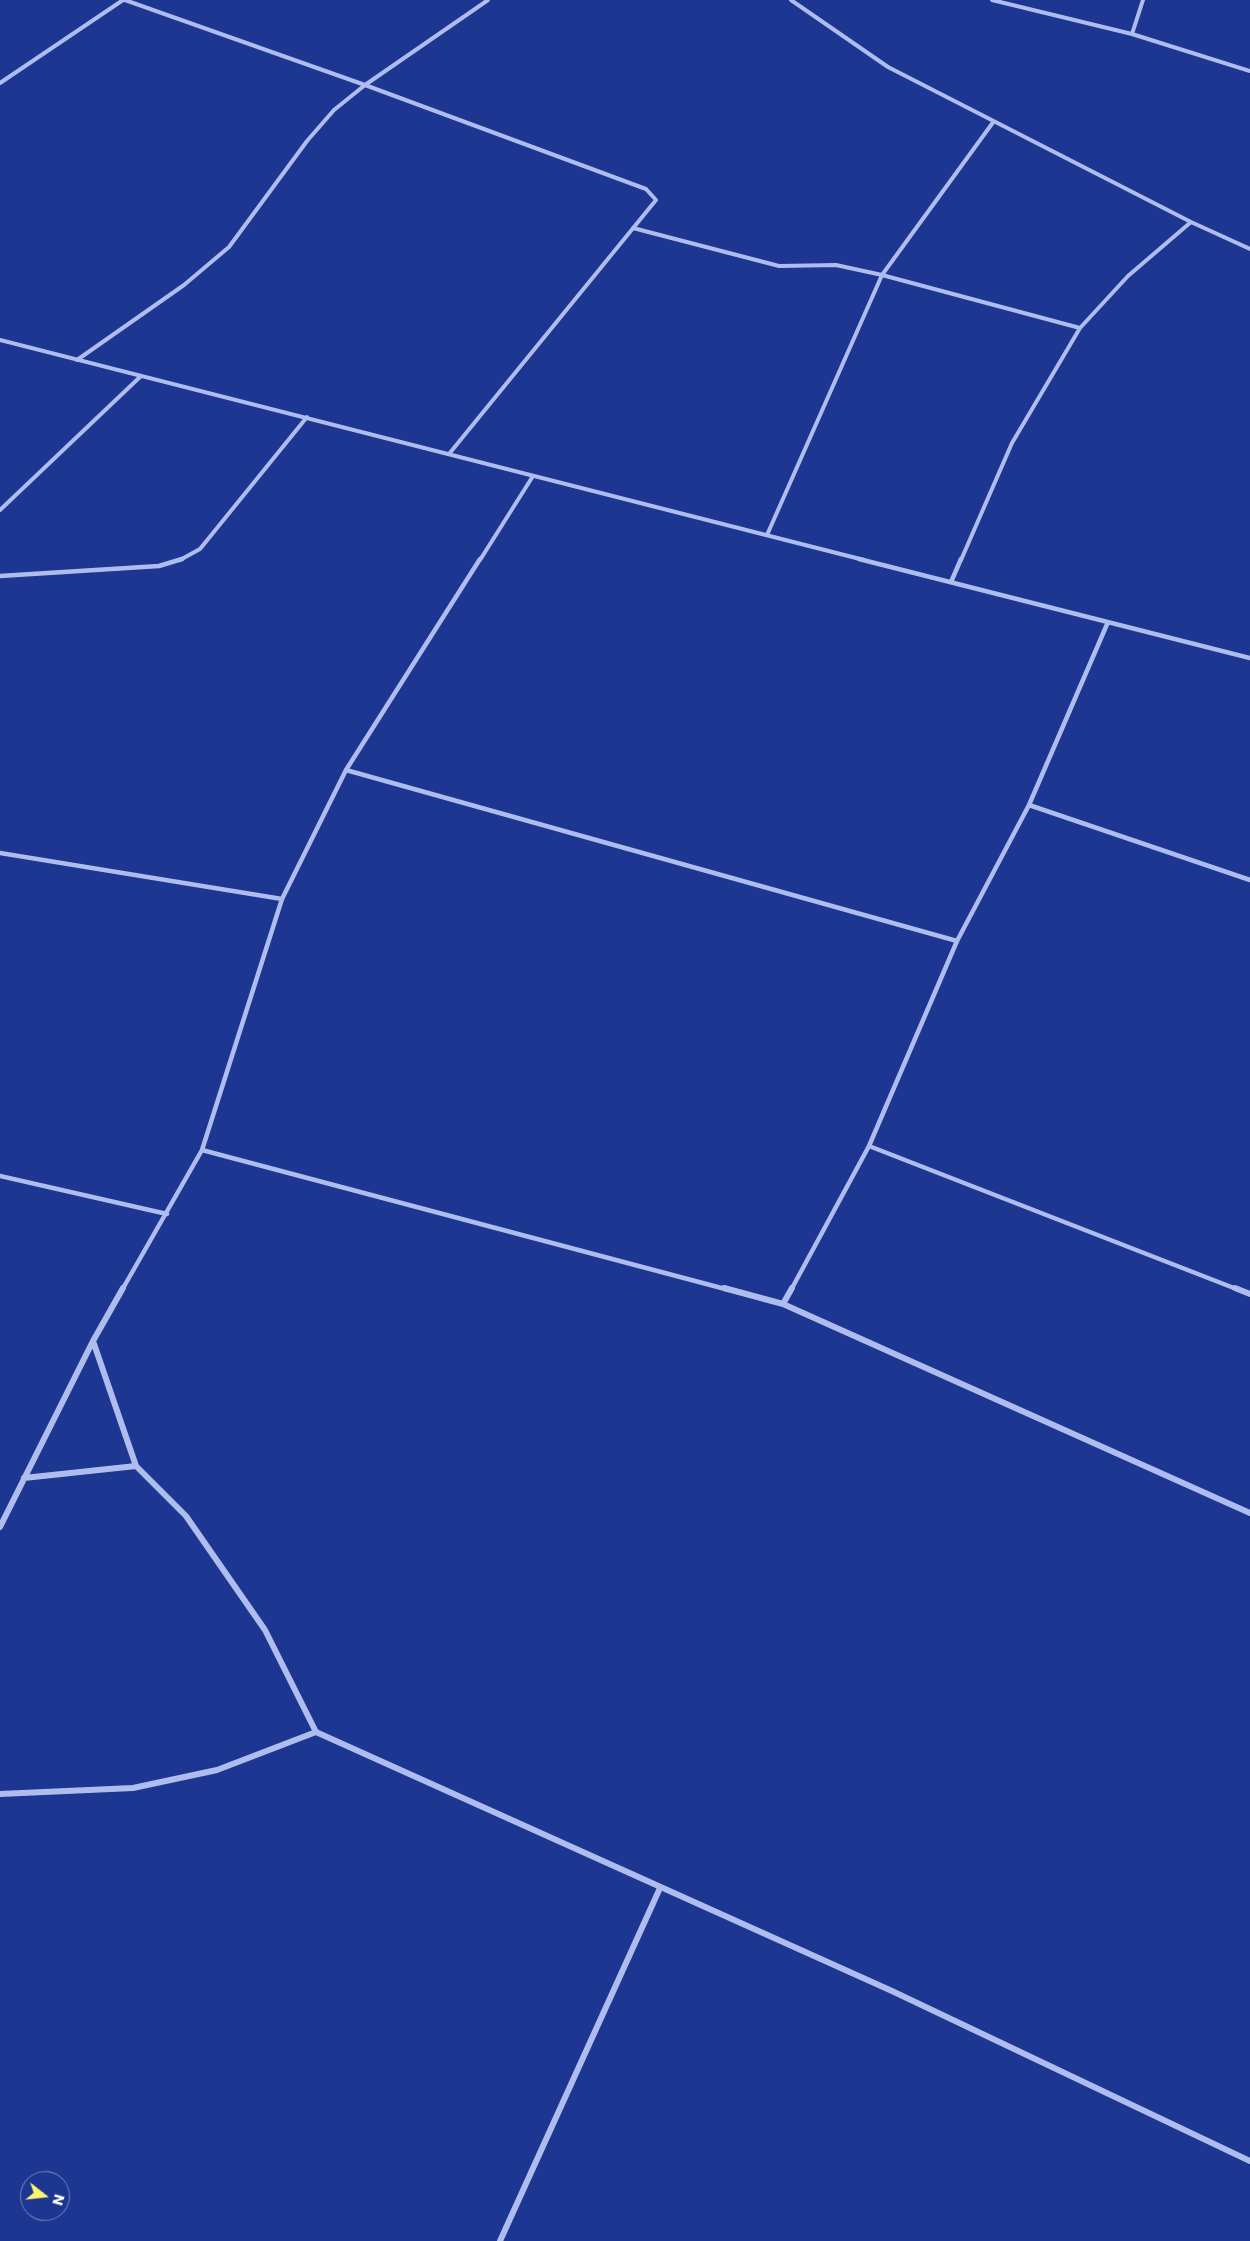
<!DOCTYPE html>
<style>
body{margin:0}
#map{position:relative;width:1250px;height:2241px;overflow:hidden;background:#1d3692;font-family:Poppins,sans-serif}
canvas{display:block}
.north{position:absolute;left:20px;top:2171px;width:50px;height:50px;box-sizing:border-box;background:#1d3692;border:1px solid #7786be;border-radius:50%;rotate:106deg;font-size:14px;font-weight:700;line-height:20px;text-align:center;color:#fff}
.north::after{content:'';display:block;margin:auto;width:18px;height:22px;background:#fdf46e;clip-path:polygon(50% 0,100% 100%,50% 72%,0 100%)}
</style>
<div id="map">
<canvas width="1250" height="2241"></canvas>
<div class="north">N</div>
</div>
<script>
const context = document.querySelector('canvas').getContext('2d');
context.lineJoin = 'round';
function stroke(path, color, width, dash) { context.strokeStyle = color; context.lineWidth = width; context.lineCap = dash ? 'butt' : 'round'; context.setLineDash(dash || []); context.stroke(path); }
stroke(new Path2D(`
 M 125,0 L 365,85 L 646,189 L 656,200 L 449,454
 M 791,0 L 888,67 L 1191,222 L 1250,249
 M 992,0 L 1132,34 L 1250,71
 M 1132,34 L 1143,0
 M 0,83 L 123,0
 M 633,228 L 779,266 L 836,265 L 882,275 L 1080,328
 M 0,340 L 864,560
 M 77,360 L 184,285 L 229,247 L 307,141 L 334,110 L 365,85 L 488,0
 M 0,510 L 141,376
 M 767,535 L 882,275 L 994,121
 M 180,560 L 200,549 L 307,417
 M 480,560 L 533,476
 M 961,560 L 1012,443 L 1080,328 L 1128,276 L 1191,222`), '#afbdee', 4);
stroke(new Path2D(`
 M 859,559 L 1250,658
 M 0,576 L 159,566 L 182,559
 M 951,582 L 961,559
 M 346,770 L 957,941
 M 1029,805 L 1250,880
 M 0,853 L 282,899
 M 869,1146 L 1239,1290
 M 202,1150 L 729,1290
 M 0,1176 L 167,1214
 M 122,1290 L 202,1150 L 282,899 L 346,770 L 480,559
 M 791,1290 L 869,1146 L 957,941 L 1029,805 L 1108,622`), '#afbdee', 4.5);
stroke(new Path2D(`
 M 724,1288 L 783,1304 L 1250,1513
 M 1235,1288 L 1250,1294
 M 783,1304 L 792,1288
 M 93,1341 L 136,1466 L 186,1516 L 265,1630 L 316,1732 L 892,1991 L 1250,2161
 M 24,1478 L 136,1466
 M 0,1527 L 93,1341 L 123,1288
 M 0,1794 L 133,1788 L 217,1770 L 316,1732
 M 500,2241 L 660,1888`), '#afbdee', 6);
</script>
